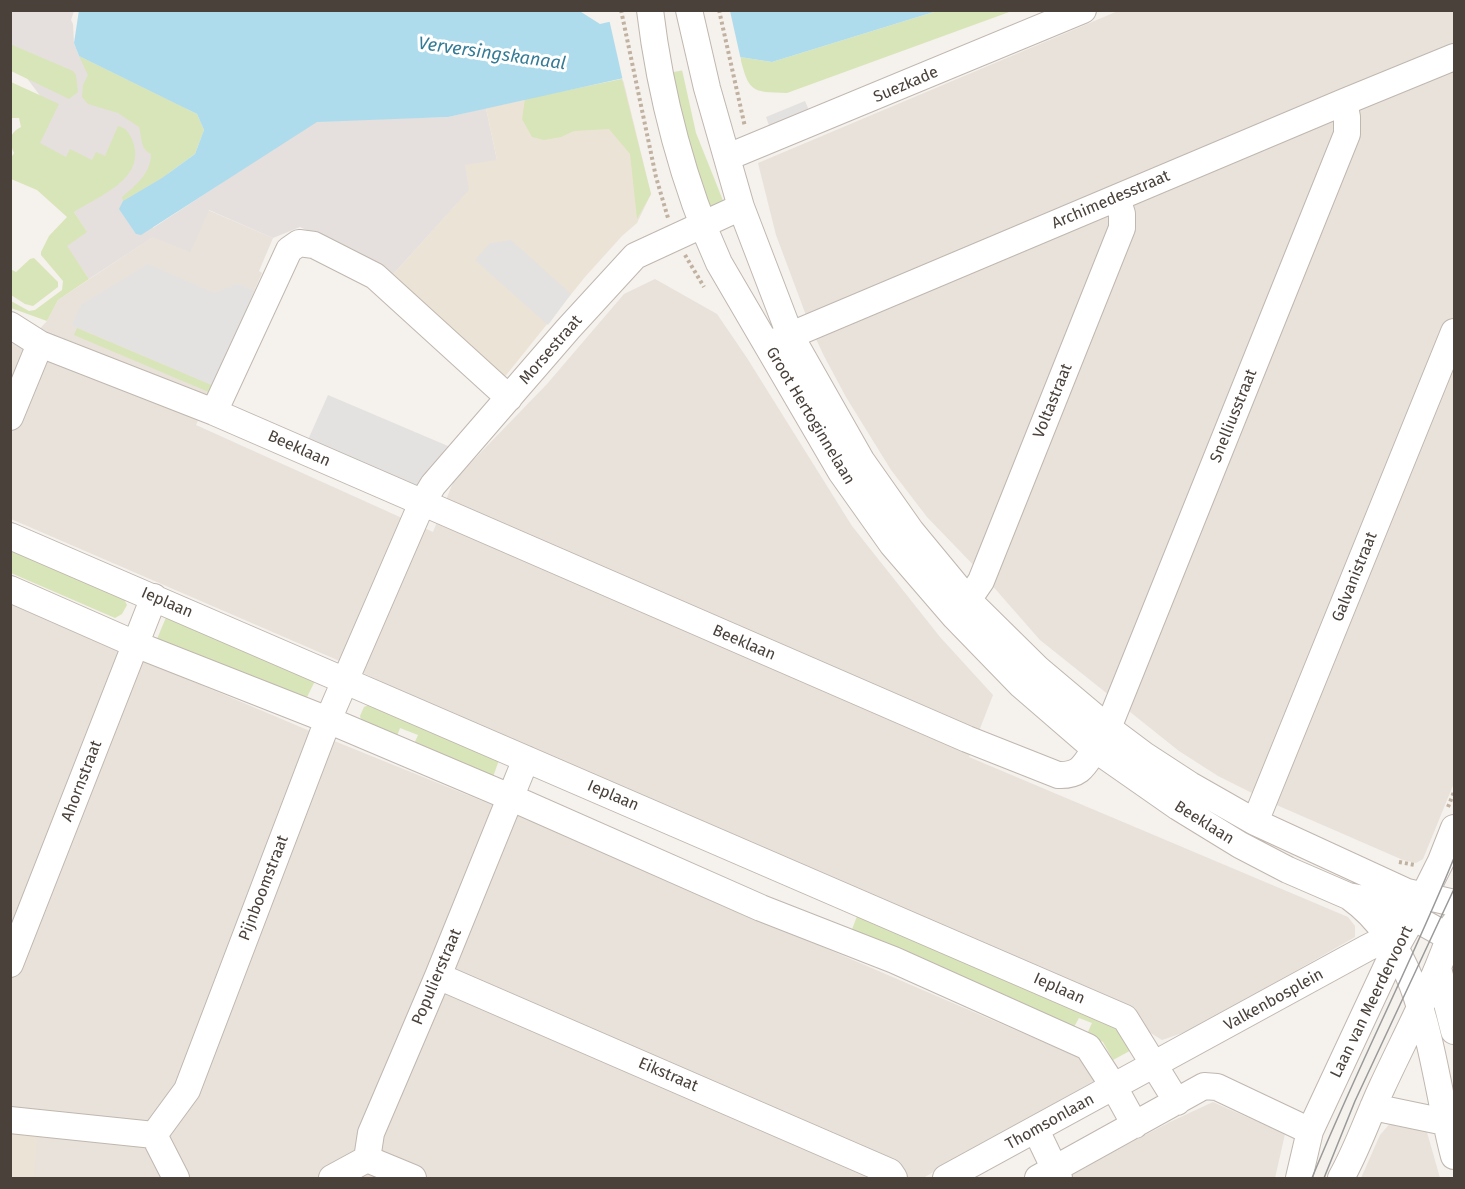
<!DOCTYPE html>
<style>
body{margin:0}
#map{position:relative;width:1465px;height:1189px;overflow:hidden;background:#f5f1ec;font-family:"Fira Sans",sans-serif}
canvas{display:block}
.frame{position:absolute;inset:0;border:12px solid #49413a;pointer-events:none}
</style>
<div id="map">
<canvas width="1465" height="1189"></canvas>
<div class="frame"></div>
</div>
<script>
const context = document.querySelector('canvas').getContext('2d');
context.lineJoin = 'round';
function paint(path, color) { context.fillStyle = color; context.fill(path, 'evenodd'); }
function stroke(path, color, width, dash) { context.strokeStyle = color; context.lineWidth = width; context.lineCap = dash ? 'butt' : 'round'; context.setLineDash(dash || []); context.stroke(path); }
function write(font, color, halo, rows, align = 'center') {
  context.font = font + ' "Fira Sans",sans-serif'; context.lineWidth = 6; context.setLineDash([]); context.textBaseline = 'middle'; context.strokeStyle = halo; context.fillStyle = color; for (const [text, x, y, turn = 0] of rows) {
    context.save(); context.translate(x, y); context.rotate((+turn || 0) * Math.PI / 180); context.textAlign = isNaN(turn) ? turn : align; if (halo) context.strokeText(text, 0, 0); context.fillText(text, 0, 0); context.restore();
  }
}
paint(new Path2D(`
 M 1118,11 L 1454,11 L 1454,783 L 1423,859 L 1416,863 L 1403,860 L 1272,803 L 1218,776 L 1179,751 L 1040,640 L 983,575 L 927,517 L 891,470 L 846,397 L 824,356 L 810,326 L 776,235 L 758,163 Z
 M 208,210 L 273,238 L 259,271 L 262,273 L 196,425 L 433,532 L 454,480 L 547,384 L 624,294 L 655,279 L 717,314 L 747,358 L 852,526 L 940,637 L 993,695 L 969,757 L 1348,917 L 1355,926 L 1355,937 L 1194,1029 L 1162,1040 L 1125,1017 L 527,754 L 335,659 L 11,519 L 10,342 L 22,348 L 47,321 L 58,300 L 154,236 Z
 M 10,604 L 317,734 L 517,815 L 1078,1057 L 1094,1081 L 923,1178 L 11,1178 Z
 M 1213,1102 L 1285,1134 L 1275,1178 L 1063,1178 L 1170,1122 Z
 M 1393,1120 L 1425,1125 L 1440,1178 L 1361,1178 L 1380,1135 Z`), '#e8e2da');
paint(new Path2D(`
 M 11,11 L 74,11 L 71,20 L 73,24 L 74,43 L 79,56 L 186,108 L 153,228 L 316,121 L 448,117 L 486,108 L 497,160 L 389,279 L 380,265 L 300,227 L 273,238 L 209,210 L 190,252 L 153,237 L 89,279 L 66,246 L 86,231 L 74,212 L 22,170 L 50,109 L 11,57 Z`), '#e5e0dd');
paint(new Path2D(`
 M 623,79 L 651,194 L 637,223 L 622,236 L 585,277 L 503,379 L 389,279 L 469,190 L 465,165 L 497,160 L 486,108 Z
 M 11,1121 L 38,1124 L 34,1178 L 11,1178 Z`), '#ece3d7');
paint(new Path2D(`
 M 661,11 L 669,11 L 696,133 L 724,203 L 706,211 L 681,122 Z
 M 937,11 L 1012,11 L 787,93 C 751,92 749,92 740,57 L 772,62 Z
 M 10,44 L 73,71 L 76,75 L 78,92 L 69,99 L 11,71 Z
 M 79,56 L 197,114 L 204,130 L 195,154 L 162,178 L 123,201 L 122,197 C 136,185 151,173 151,154 C 140,149 142,137 139,127 L 118,113 L 88,104 L 82,97 L 83,85 L 88,75 Z
 M 622,79 L 651,194 L 637,219 L 630,154 L 609,129 L 574,131 L 561,137 L 544,140 L 532,137 L 522,119 L 525,99 Z
 M 11,82 L 59,104 L 40,143 L 66,157 L 70,149 L 92,160 L 96,152 L 105,156 L 118,126 C 127,128 130,134 133,142 C 146,179 99,196 74,212 L 87,232 L 67,246 L 89,279 L 58,300 L 47,321 L 11,308 L 11,301 L 29,311 L 35,310 L 62,290 L 63,281 L 41,255 L 41,252 L 49,236 L 67,217 L 37,190 L 11,179 L 11,158 L 14,153 C 9,141 9,133 21,127 L 19,118 L 11,118 Z
 M 34,258 L 58,282 L 58,287 L 33,306 L 25,304 L 11,295 L 10,269 L 16,272 L 30,259 Z
 M 77,328 L 214,386 L 211,393 L 74,335 Z
 M 11,549 L 124,599 L 127,605 L 122,614 L 115,618 L 11,573 Z
 M 167,615 L 316,679 L 306,699 L 157,639 Z
 M 373,703 L 500,757 L 493,777 L 414,744 L 418,735 L 400,728 L 397,736 L 362,723 L 360,716 L 364,707 Z
 M 859,911 L 1110,1017 L 1137,1047 L 1113,1060 L 1103,1042 L 1087,1034 L 1092,1023 L 1079,1018 L 1074,1027 L 851,932 Z`), '#d8e5b8');
paint(new Path2D(`
 M 805,101 L 811,115 L 771,131 L 766,117 Z
 M 511,240 L 571,294 L 548,325 L 475,260 L 490,243 Z
 M 148,264 L 214,293 L 238,284 L 254,291 L 214,386 L 72,325 L 81,305 Z
 M 328,395 L 462,452 L 433,485 L 409,486 L 307,442 Z`), '#e4e2e0');
paint(new Path2D(`
 M 79,10 L 578,10 L 600,24 L 661,10 L 937,11 L 772,62 L 740,57 L 624,78 L 448,117 L 317,122 L 141,235 L 136,234 L 119,209 L 123,201 L 162,178 L 195,154 L 204,130 L 197,114 L 79,56 L 74,43 Z`), '#aedcec');
paint(new Path2D(`
 M 647,10 L 730,11 L 741,60 L 623,81 L 609,19 Z`), '#f5f1ec');
const minor = new Path2D(`
 M 650,10 C 660,95 684,186 719,263 L 841,472 L 892,544 L 955,617 L 1021,685 L 1095,749 L 1178,807 L 1240,845 L 1288,870 L 1348,896 L 1369,900 L 1413,917 L 1454,940
 M 689,10 L 707,88 L 741,207 L 790,335 L 861,460 L 911,531 L 968,600 L 1038,669 L 1108,728 L 1144,755 L 1190,785 L 1255,822 L 1407,892 L 1454,903
 M 728,157 L 1083,10
 M 10,325 L 40,344 L 214,412 L 967,739 L 1058,775 C 1080,776 1084,766 1095,749
 M 777,341 L 1344,102 L 1454,57
 M 214,412 L 289,250 L 299,243 L 314,245 L 375,276 L 509,398
 M 10,417 L 40,344
 M 10,536 L 1125,1018 L 1177,1102
 M 10,589 L 135,644 L 328,720 L 512,798 L 761,908 L 894,960 L 1088,1047 L 1114,1087 L 1135,1125
 M 968,600 L 981,581 L 1122,228 L 1122,214 L 1117,198
 M 1108,728 L 1347,134 L 1347,117 L 1344,102
 M 1255,822 L 1454,332
 M 1351,898 C 1427,952 1432,1074 1454,1156
 M 10,964 L 154,597
 M 1438,968 L 1454,1031
 M 438,976 L 890,1172 L 894,1178
 M 1373,1107 L 1445,1122
 M 10,1120 L 154,1135
 M 1036,1130 L 1059,1178
 M 154,1135 L 187,1090 L 328,720 L 422,503 L 433,485 L 568,329 L 635,256 L 741,207
 M 154,1135 L 176,1178
 M 367,1159 L 413,1178
 M 332,1178 L 367,1159 L 371,1133 L 438,976 L 526,759
 M 946,1178 L 1367,948 L 1379,942 L 1395,949
 M 1038,1178 L 1204,1086 L 1217,1087 L 1310,1131
 M 1299,1178 L 1310,1131 L 1395,949 L 1413,917 L 1441,861 L 1454,828
 M 1341,1178 C 1357,1150 1368,1117 1382,1087 C 1407,1033 1436,980 1454,924`);
stroke(minor, '#c0b7af', 28);
stroke(new Path2D(`
 M 621,10 L 656,177 L 668,218
 M 719,10 L 745,127
 M 685,255 L 704,287
 M 1448,807 L 1454,792
 M 1399,862 L 1415,865`), '#c0b1a1', 4, [3, 3]);
stroke(minor, '#fff', 26);
stroke(new Path2D(`
 M 1312,1178 C 1356,1070 1410,966 1454,858
 M 1324,1178 L 1355,1101 L 1454,889`), '#999', 1.5);
write('16px', '#49413a', '#fff', [
 ["Suezkade",906,85,-23],
 ["Archimedesstraat",1111,200,-23],
 ["Morsestraat",551,350,-49],
 ["Voltastraat",1053,401,-68],
 ["Groot Hertoginnelaan",810,416,59],
 ["Snelliusstraat",1234,416,-68],
 ["Beeklaan",299,449,24],
 ["Galvanistraat",1355,577,-68],
 ["Ieplaan",167,603,23],
 ["Beeklaan",744,643,23],
 ["Ahornstraat",82,781,-69],
 ["Ieplaan",613,796,23],
 ["Beeklaan",1204,823,32],
 ["Pijnboomstraat",264,888,-69],
 ["Populierstraat",437,977,-67],
 ["Ieplaan",1059,989,24],
 ["Valkenbosplein",1274,1000,-29],
 ["Laan van Meerdervoort",1372,1002,-64],
 ["Eikstraat",668,1075,23],
 ["Thomsonlaan",1050,1122,-29]
]);
write('italic 18px', '#347b96', '#fff', [
 ["Verversingskanaal",492,54,8]
]);
</script>
